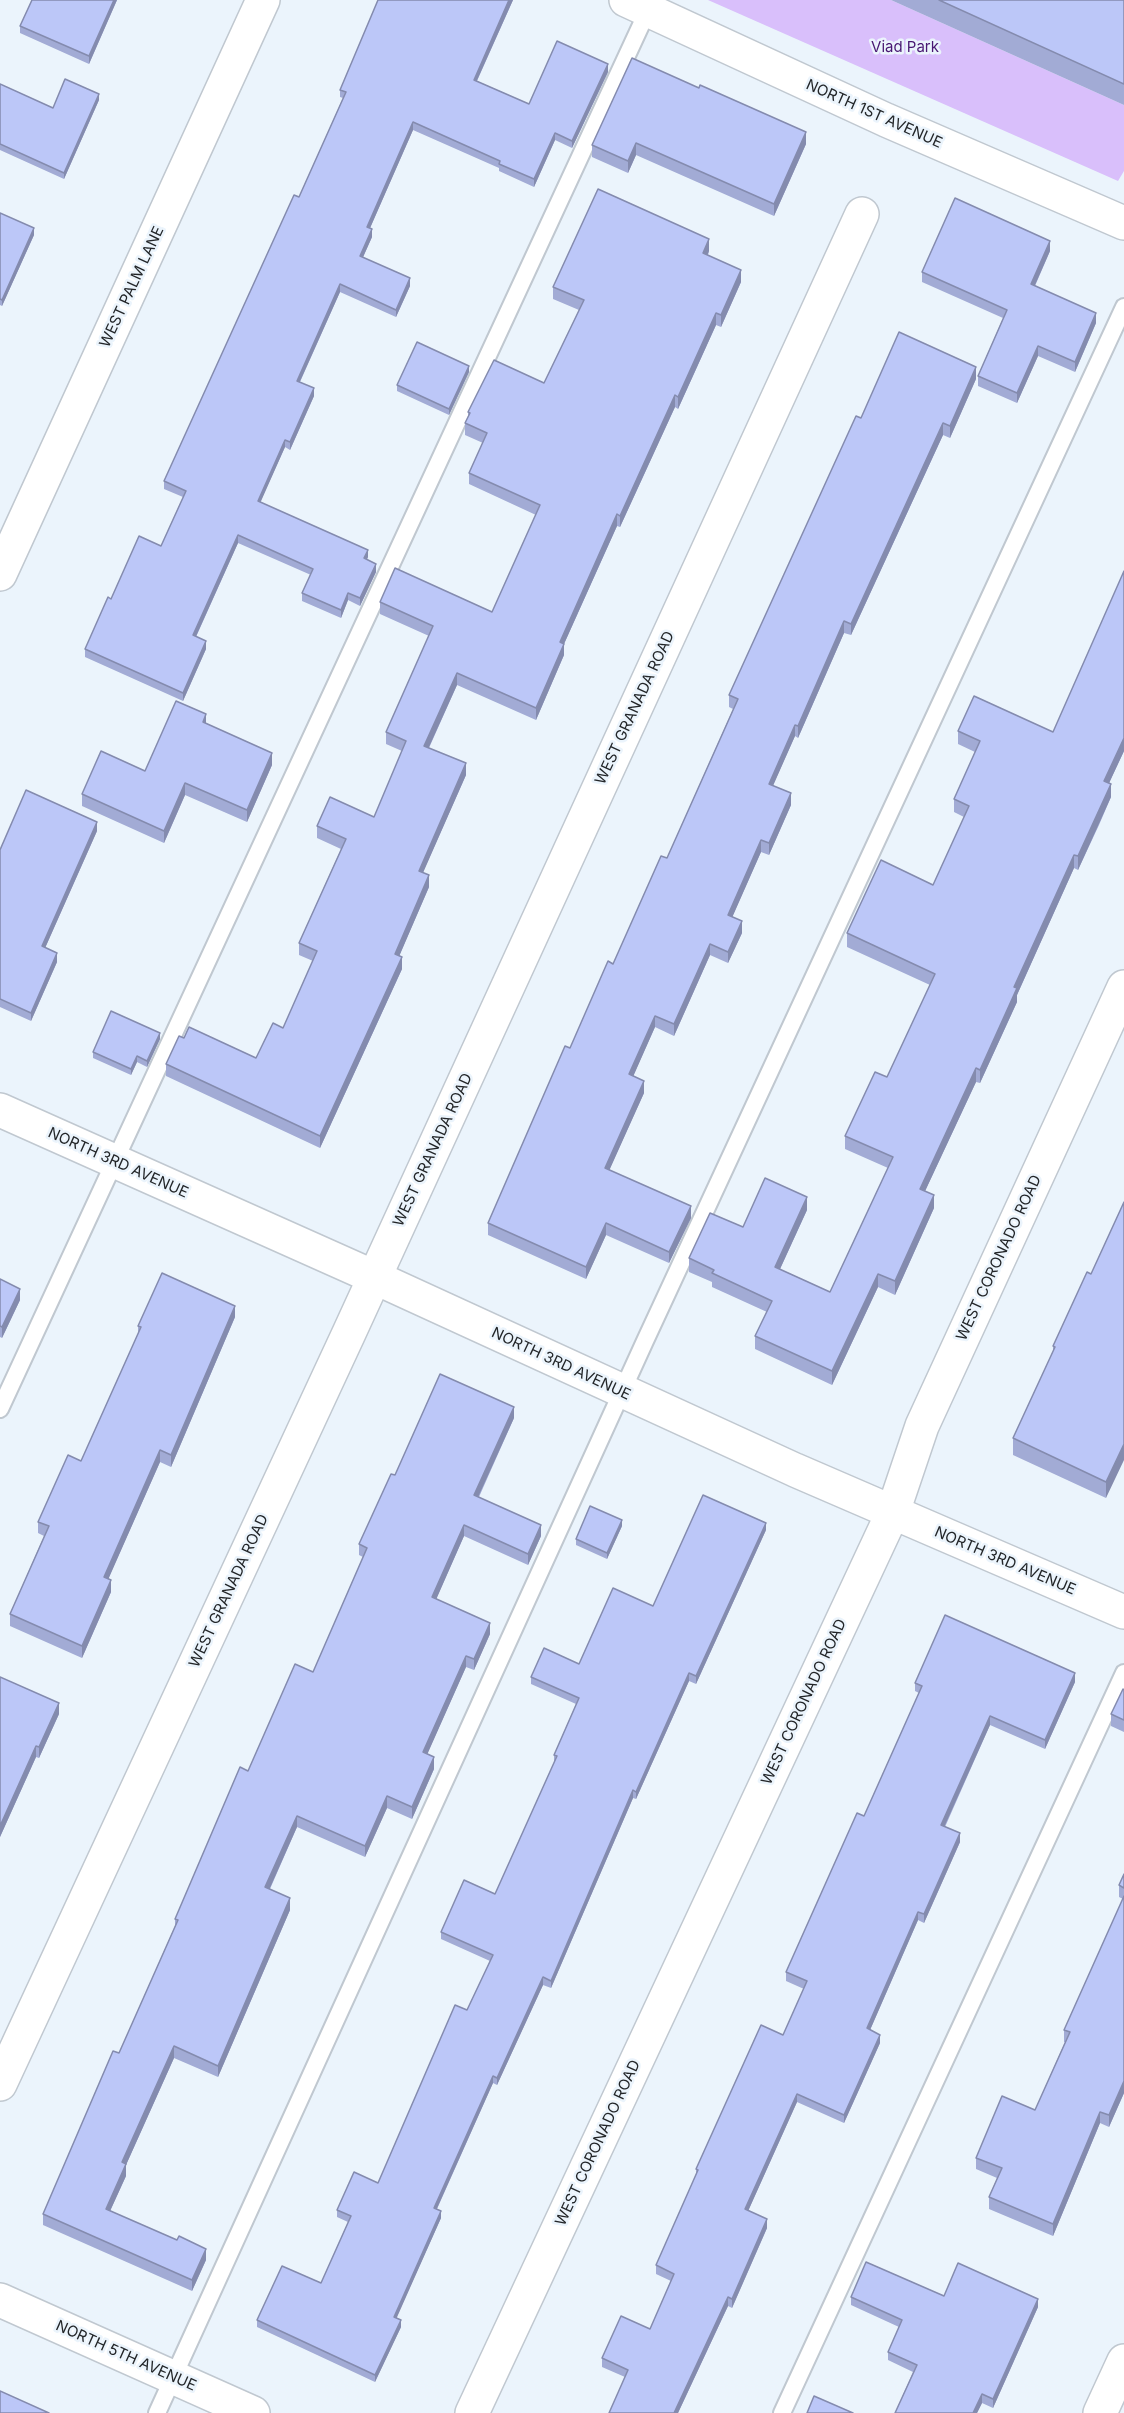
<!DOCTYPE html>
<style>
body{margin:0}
canvas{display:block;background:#ebf4fc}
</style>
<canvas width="1124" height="2413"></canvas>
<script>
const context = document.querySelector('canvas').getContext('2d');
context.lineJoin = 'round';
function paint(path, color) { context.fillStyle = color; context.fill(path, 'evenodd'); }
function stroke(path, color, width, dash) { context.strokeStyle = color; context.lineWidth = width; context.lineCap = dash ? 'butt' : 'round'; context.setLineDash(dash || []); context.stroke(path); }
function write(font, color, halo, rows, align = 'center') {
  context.font = font + ' Inter,sans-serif'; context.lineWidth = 5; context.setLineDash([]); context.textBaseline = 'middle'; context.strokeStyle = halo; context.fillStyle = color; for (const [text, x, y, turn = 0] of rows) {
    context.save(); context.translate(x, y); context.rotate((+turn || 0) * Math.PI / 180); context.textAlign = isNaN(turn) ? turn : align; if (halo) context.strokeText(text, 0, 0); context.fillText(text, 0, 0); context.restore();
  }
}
paint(new Path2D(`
 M 708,0 L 891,0 L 1124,105 L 1124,171 L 1118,181 Z`), '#d9bffb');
const lane = new Path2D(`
 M 0,1409 L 648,10
 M 157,2413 L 645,1341 L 1124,307
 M 782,2413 L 1124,1673`);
const street = new Path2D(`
 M 626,0 L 886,120 L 1124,223
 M 0,574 L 263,0
 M 0,2084 L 349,1333 L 862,214
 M 472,2413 L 893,1512 L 922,1426 L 1124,987
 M 1100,2413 L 1124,2361`);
const secondary = new Path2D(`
 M 0,1110 L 374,1277 L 795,1470 L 1124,1612
 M 0,2300 L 253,2413`);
stroke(lane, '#c0c8d0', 20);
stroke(street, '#c0c8d0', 36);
stroke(secondary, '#c0c8d0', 36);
stroke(lane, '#fff', 16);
stroke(street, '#fff', 33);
stroke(secondary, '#fff', 33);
paint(new Path2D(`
 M 32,0 L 117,0 L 89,64 L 20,33 L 20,26 Z
 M 378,0 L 513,0 L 477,81 L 529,104 L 608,72 L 572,148 L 555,140 L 534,187 L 499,171 L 499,168 L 413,130 L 370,228 L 372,237 L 363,257 L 410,286 L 396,317 L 340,292 L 300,382 L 314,396 L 290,450 L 285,447 L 260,502 L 368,557 L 366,560 L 376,572 L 360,606 L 348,600 L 341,618 L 302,601 L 302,593 L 311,575 L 238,543 L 196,637 L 206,649 L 183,701 L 85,657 L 85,649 L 111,599 L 161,546 L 183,497 L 164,489 L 164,481 L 299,197 L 343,98 L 340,97 L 340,90 Z
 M 891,0 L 1124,0 L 1124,105 Z
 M 632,58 L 806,144 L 774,216 L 636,155 L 628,173 L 592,157 L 592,145 Z
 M 0,84 L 53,108 L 99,100 L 64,179 L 0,150 Z
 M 0,213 L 34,235 L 2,306 L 0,305 Z
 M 709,251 L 708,255 L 741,282 L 721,327 L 716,325 L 678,409 L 675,407 L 620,527 L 617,526 L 564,644 L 564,655 L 536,720 L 457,685 L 429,748 L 466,775 L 423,872 L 429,887 L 399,956 L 402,969 L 320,1148 L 166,1076 L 166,1064 L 184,1038 L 256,1058 L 283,1028 L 313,961 L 299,955 L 299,943 L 341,849 L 317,838 L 317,826 L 374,817 L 402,751 L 386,744 L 386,732 L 429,636 L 380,614 L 380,602 L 492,612 L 536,515 L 469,484 L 469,473 L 483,443 L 465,435 L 465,423 L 468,416 L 468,412 L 544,383 L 579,310 L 553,299 L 553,287 Z
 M 1050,251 L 1035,286 L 1096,323 L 1075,372 L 1038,356 L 1017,403 L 978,386 L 978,376 L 1003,318 L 922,282 L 922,272 Z
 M 469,372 L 449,415 L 397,391 L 397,385 Z
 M 976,379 L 950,438 L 943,435 L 851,635 L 844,633 L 798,738 L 795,736 L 773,785 L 791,805 L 769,855 L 761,852 L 732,917 L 742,933 L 728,963 L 710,955 L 674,1036 L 655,1027 L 633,1076 L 644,1093 L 609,1170 L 691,1218 L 669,1263 L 606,1235 L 586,1279 L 488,1235 L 488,1223 L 570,1048 L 667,858 L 733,709 L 729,707 L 729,695 L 861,418 Z
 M 206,724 L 272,765 L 247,822 L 185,795 L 164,843 L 82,806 L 82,794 L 145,771 Z
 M 958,731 L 1053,732 L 1124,751 L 1109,783 L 1111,797 L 1099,825 L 1078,870 L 1074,868 L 1017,995 L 1017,1002 L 980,1083 L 976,1082 L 925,1191 L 934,1208 L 895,1295 L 878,1287 L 832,1385 L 755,1349 L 755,1336 L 767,1312 L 712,1287 L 712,1282 L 689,1272 L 689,1258 L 743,1227 L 807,1210 L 780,1269 L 830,1292 L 888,1168 L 845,1149 L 845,1136 L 887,1077 L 930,985 L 847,947 L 847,933 L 933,885 L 964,817 L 954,812 L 954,799 L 975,752 L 958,744 Z
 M 97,831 L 45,948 L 57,962 L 31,1021 L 0,1007 L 0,850 Z
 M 160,1039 L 147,1067 L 137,1062 L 131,1075 L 93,1058 L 93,1052 Z
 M 1124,1202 L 1106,1498 L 1013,1455 L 1013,1438 L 1053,1353 L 1053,1346 L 1091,1274 Z
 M 0,1279 L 20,1300 L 2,1338 L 0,1337 Z
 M 235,1317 L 171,1467 L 160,1462 L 108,1579 L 111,1592 L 82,1658 L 10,1626 L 10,1614 L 44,1536 L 38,1533 L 38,1522 L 81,1461 L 138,1334 L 138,1326 Z
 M 514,1418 L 479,1497 L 541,1536 L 528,1565 L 464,1536 L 436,1599 L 490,1634 L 474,1670 L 466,1667 L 427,1754 L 434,1769 L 412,1819 L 387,1808 L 365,1857 L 297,1827 L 270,1889 L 290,1910 L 218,2077 L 174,2058 L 126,2165 L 126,2176 L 110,2211 L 206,2260 L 192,2291 L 43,2225 L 43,2214 L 119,2053 L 175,1926 L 175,1919 L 248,1771 L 313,1672 L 363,1557 L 359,1555 L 359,1544 L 395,1475 Z
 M 622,1526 L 607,1559 L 576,1545 L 576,1539 Z
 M 766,1530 L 696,1684 L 689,1681 L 636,1799 L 633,1798 L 551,1988 L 543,1985 L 497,2085 L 493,2083 L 437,2209 L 441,2218 L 396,2318 L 401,2327 L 375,2382 L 257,2327 L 257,2320 L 321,2283 L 348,2222 L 337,2217 L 337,2210 L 378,2183 L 467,2010 L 490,1961 L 441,1939 L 441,1932 L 495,1894 L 554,1763 L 554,1755 L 576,1704 L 531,1684 L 531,1677 L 579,1664 L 653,1606 Z
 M 0,1677 L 59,1714 L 39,1758 L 36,1757 L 0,1837 Z
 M 1075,1682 L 1045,1749 L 990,1725 L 945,1827 L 960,1842 L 924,1923 L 918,1920 L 870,2030 L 880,2043 L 844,2123 L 797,2102 L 748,2211 L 767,2228 L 732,2308 L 728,2306 L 678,2413 L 609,2413 L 625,2377 L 602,2367 L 602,2358 L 650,2329 L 671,2281 L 656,2274 L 656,2265 L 696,2175 L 696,2169 L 783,2035 L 804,1989 L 786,1981 L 786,1972 L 864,1816 L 919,1693 L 915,1691 L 915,1683 Z
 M 1124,1690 L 1124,1732 L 1111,1726 L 1111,1714 Z
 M 1124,1874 L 1124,2093 L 1109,2127 L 1100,2123 L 1053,2236 L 989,2209 L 989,2197 L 997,2178 L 976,2169 L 976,2158 L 1035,2110 L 1065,2042 L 1064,2042 L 1064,2030 L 1123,1899 L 1119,1897 L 1119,1885 Z
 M 944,2296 L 1038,2307 L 993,2408 L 982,2403 L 977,2413 L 895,2413 L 913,2372 L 888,2360 L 888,2352 L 899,2327 L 851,2305 L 851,2297 Z`), '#a2abd5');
paint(new Path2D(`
 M 114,0 L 117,0 L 89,64 L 89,56 Z
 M 509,0 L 513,0 L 474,87 L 474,80 Z
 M 608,64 L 608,72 L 572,148 L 572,141 Z
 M 99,94 L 99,100 L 64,179 L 64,173 Z
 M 413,122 L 413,130 L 367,235 L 367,227 Z
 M 806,132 L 806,144 L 774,216 L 774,204 Z
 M 555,133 L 555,140 L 534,187 L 534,179 Z
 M 636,143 L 636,155 L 628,173 L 628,161 Z
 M 34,228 L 34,235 L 2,306 L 2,300 Z
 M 372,229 L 372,237 L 360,264 L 360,256 Z
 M 709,239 L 709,251 L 703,265 L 703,253 Z
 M 1050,241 L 1050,251 L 1031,294 L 1031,284 Z
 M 741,270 L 741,282 L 721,327 L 721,315 Z
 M 410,278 L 410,286 L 396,317 L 396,310 Z
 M 340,284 L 340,292 L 297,388 L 297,381 Z
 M 716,313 L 716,325 L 678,409 L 678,397 Z
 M 1096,313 L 1096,323 L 1075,372 L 1075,362 Z
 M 1038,346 L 1038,356 L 1017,403 L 1017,393 Z
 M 469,366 L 469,372 L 449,415 L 449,409 Z
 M 976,367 L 976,379 L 950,438 L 950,426 Z
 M 314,388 L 314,396 L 290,450 L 290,442 Z
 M 675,395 L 675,407 L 620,527 L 620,516 Z
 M 943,423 L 943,435 L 851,635 L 851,624 Z
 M 285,440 L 285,447 L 258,508 L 258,501 Z
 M 617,514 L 617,526 L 564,644 L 564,655 L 536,720 L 536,708 L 560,642 Z
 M 238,535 L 238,543 L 193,643 L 193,635 Z
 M 368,550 L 368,557 L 364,566 L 364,558 Z
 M 376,564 L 376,572 L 360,606 L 360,598 Z
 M 348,593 L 348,600 L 341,618 L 341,610 Z
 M 844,621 L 844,633 L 798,738 L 798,726 Z
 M 206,641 L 206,649 L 183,701 L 183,693 Z
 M 457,673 L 457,685 L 424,758 L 424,746 Z
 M 206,714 L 206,726 L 203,722 Z
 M 795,725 L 795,736 L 769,795 L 769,784 Z
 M 1124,738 L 1124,751 L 1104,794 L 1104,781 Z
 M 272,753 L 272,765 L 247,822 L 247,810 Z
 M 466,763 L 466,775 L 419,882 L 419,871 Z
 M 185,783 L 185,795 L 164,843 L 164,831 Z
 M 1111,784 L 1111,797 L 1078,870 L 1078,856 Z
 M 791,793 L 791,805 L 769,855 L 769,843 Z
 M 97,822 L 97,831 L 42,955 L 42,946 Z
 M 761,840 L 761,852 L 728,927 L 728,915 Z
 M 1074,855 L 1074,868 L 1017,995 L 1017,1002 L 980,1083 L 980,1070 L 1014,987 Z
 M 429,875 L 429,887 L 395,966 L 395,954 Z
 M 742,921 L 742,933 L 728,963 L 728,952 Z
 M 710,944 L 710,955 L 674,1036 L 674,1024 Z
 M 57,953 L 57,962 L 31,1021 L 31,1013 Z
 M 402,957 L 402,969 L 320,1148 L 320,1136 Z
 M 655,1016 L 655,1027 L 629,1086 L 629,1074 Z
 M 160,1033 L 160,1039 L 147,1067 L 147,1061 Z
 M 137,1056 L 137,1062 L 131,1075 L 131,1069 Z
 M 976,1068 L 976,1082 L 920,1202 L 920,1189 Z
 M 644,1081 L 644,1093 L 605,1180 L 605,1168 Z
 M 934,1195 L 934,1208 L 895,1295 L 895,1281 Z
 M 807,1197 L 807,1210 L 775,1280 L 775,1267 Z
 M 691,1206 L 691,1218 L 669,1263 L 669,1252 Z
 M 606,1223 L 606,1235 L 586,1279 L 586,1267 Z
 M 878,1274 L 878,1287 L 832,1385 L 832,1371 Z
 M 20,1289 L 20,1300 L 2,1338 L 2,1327 Z
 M 235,1306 L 235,1317 L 171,1467 L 171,1455 Z
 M 514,1407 L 514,1418 L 474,1506 L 474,1495 Z
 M 1124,1444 L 1124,1460 L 1106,1498 L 1106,1482 Z
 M 160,1450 L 160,1462 L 104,1589 L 104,1577 Z
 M 622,1520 L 622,1526 L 607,1559 L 607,1553 Z
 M 766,1523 L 766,1530 L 696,1684 L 696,1676 Z
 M 464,1525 L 464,1536 L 432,1609 L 432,1597 Z
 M 541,1525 L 541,1536 L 528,1565 L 528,1554 Z
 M 111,1580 L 111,1592 L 82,1658 L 82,1646 Z
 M 490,1623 L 490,1634 L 474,1670 L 474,1659 Z
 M 466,1656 L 466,1667 L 423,1764 L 423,1752 Z
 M 689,1673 L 689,1681 L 636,1799 L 636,1792 Z
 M 1075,1673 L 1075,1682 L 1045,1749 L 1045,1740 Z
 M 59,1703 L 59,1714 L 39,1758 L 39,1747 Z
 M 990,1716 L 990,1725 L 941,1834 L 941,1825 Z
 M 36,1746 L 36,1757 L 0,1837 L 0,1826 Z
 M 434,1757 L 434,1769 L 412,1819 L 412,1807 Z
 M 633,1790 L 633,1798 L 551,1988 L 551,1981 Z
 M 387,1796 L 387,1808 L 365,1857 L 365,1846 Z
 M 297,1816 L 297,1827 L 265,1899 L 265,1887 Z
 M 960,1833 L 960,1842 L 924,1923 L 924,1914 Z
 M 290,1898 L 290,1910 L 218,2077 L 218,2066 Z
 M 918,1912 L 918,1920 L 867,2037 L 867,2028 Z
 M 543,1977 L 543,1985 L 497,2085 L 497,2078 Z
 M 880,2035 L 880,2043 L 844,2123 L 844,2115 Z
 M 174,2046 L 174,2058 L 126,2165 L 126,2176 L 106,2220 L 106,2209 L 122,2162 Z
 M 493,2076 L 493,2083 L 434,2215 L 434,2208 Z
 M 1124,2081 L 1124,2093 L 1109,2127 L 1109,2115 Z
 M 797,2094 L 797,2102 L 745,2218 L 745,2209 Z
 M 1100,2112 L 1100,2123 L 1053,2236 L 1053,2224 Z
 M 441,2211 L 441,2218 L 394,2324 L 394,2317 Z
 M 767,2219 L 767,2228 L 732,2308 L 732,2299 Z
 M 206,2249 L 206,2260 L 192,2291 L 192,2280 Z
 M 728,2297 L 728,2306 L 678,2413 L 674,2413 Z
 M 1038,2299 L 1038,2307 L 993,2408 L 993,2399 Z
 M 401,2320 L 401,2327 L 375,2382 L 375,2375 Z
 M 982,2394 L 982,2403 L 977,2413 L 973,2413 Z`), '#848bae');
const building = new Path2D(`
 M 32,0 L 114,0 L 89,56 L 20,26 Z
 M 378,0 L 509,0 L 474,80 L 529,104 L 557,41 L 608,64 L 572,141 L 555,133 L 534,179 L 499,164 L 500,161 L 413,122 L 367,227 L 372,229 L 360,256 L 410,278 L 396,310 L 340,284 L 297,381 L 314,388 L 290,442 L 285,440 L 258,501 L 368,550 L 364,558 L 376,564 L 360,598 L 348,593 L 341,610 L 302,593 L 313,569 L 238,535 L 193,635 L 206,641 L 183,693 L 85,649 L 108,597 L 111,599 L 139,536 L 161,546 L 186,491 L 164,481 L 294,195 L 299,197 L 346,92 L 340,90 Z
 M 939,0 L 1124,0 L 1124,84 Z
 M 632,58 L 699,88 L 700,85 L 806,132 L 774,204 L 636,143 L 628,161 L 592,145 Z
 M 65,79 L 99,94 L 64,173 L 0,144 L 0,84 L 53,108 Z
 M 598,189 L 709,239 L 703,253 L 741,270 L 721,315 L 716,313 L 678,397 L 675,395 L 620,516 L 617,514 L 560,642 L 564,644 L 536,708 L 457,673 L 424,746 L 466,763 L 419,871 L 429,875 L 395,954 L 402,957 L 320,1136 L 166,1064 L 179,1036 L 184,1038 L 189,1027 L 256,1058 L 273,1023 L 283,1028 L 317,951 L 299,943 L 346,839 L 317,826 L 330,797 L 374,817 L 406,741 L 386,732 L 433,626 L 380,602 L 395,568 L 492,612 L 540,505 L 469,473 L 487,433 L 465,423 L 470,413 L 468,412 L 494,360 L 544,383 L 584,300 L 553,287 Z
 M 955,198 L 1050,241 L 1031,284 L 1096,313 L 1075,362 L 1038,346 L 1017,393 L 978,376 L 1007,310 L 922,272 Z
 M 0,213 L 34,228 L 2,300 L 0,299 Z
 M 899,332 L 976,367 L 950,426 L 943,423 L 851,624 L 844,621 L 798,726 L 795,725 L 769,784 L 791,793 L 769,843 L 761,840 L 728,915 L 742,921 L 728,952 L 710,944 L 674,1024 L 655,1016 L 629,1074 L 644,1081 L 605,1168 L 691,1206 L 669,1252 L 606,1223 L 586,1267 L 488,1223 L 565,1046 L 570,1048 L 608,961 L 613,964 L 661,856 L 667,858 L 738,699 L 729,695 L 856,416 L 861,418 Z
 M 417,342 L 469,366 L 449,409 L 397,385 Z
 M 1124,571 L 1124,738 L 1104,781 L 1111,784 L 1078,856 L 1074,855 L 1014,987 L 1017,988 L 980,1070 L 976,1068 L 920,1189 L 934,1195 L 895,1281 L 878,1274 L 832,1371 L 755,1336 L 772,1301 L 712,1273 L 714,1270 L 689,1258 L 710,1213 L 743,1227 L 765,1178 L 807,1197 L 775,1267 L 830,1292 L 893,1157 L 845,1136 L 875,1072 L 887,1077 L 935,974 L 847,933 L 881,860 L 933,885 L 969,806 L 954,799 L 980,741 L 958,731 L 974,696 L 1053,732 Z
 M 176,701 L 206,714 L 203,722 L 272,753 L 247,810 L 185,783 L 164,831 L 82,794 L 101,751 L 145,771 Z
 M 26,790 L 97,822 L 42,946 L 57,953 L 31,1013 L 0,999 L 0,850 Z
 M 111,1011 L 160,1033 L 147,1061 L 137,1056 L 131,1069 L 93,1052 Z
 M 1124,1202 L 1124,1444 L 1106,1482 L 1013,1438 L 1055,1347 L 1053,1346 L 1087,1272 L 1091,1274 Z
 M 162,1273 L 235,1306 L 171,1455 L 160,1450 L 104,1577 L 111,1580 L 82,1646 L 10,1614 L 49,1526 L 38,1522 L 68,1455 L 81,1461 L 141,1327 L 138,1326 Z
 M 0,1279 L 20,1289 L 2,1327 L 0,1326 Z
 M 440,1374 L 514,1407 L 474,1495 L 541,1525 L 528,1554 L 464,1525 L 432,1597 L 490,1623 L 474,1659 L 466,1656 L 423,1752 L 434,1757 L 412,1807 L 387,1796 L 365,1846 L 297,1816 L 265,1887 L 290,1898 L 218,2066 L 174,2046 L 122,2162 L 126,2164 L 106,2209 L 177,2240 L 179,2236 L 206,2249 L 192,2280 L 43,2214 L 113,2051 L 119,2053 L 178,1920 L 175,1919 L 240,1767 L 248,1771 L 295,1664 L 313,1672 L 367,1548 L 359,1544 L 391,1474 L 395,1475 Z
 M 703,1495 L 766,1523 L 696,1676 L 689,1673 L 636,1792 L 633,1790 L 551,1981 L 543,1977 L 497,2078 L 493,2076 L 434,2208 L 441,2211 L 394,2317 L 401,2320 L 375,2375 L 257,2320 L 282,2266 L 321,2283 L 351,2216 L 337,2210 L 354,2172 L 378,2183 L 455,2005 L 467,2010 L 493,1955 L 441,1932 L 464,1880 L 495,1894 L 557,1756 L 554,1755 L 579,1698 L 531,1677 L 544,1648 L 579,1664 L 613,1588 L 653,1606 Z
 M 590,1506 L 622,1520 L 607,1553 L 576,1539 Z
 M 945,1615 L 1075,1673 L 1045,1740 L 990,1716 L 941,1825 L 960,1833 L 924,1914 L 918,1912 L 867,2028 L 880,2035 L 844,2115 L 797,2094 L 745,2209 L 767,2219 L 732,2299 L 728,2297 L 674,2413 L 609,2413 L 628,2370 L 602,2358 L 621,2316 L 650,2329 L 674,2274 L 656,2265 L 698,2170 L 696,2169 L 761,2025 L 783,2035 L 807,1981 L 786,1972 L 857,1813 L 864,1816 L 922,1686 L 915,1683 Z
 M 0,1677 L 59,1703 L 39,1747 L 36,1746 L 0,1826 Z
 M 1123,1689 L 1124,1690 L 1124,1720 L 1111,1714 Z
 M 1124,1874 L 1124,1888 L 1119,1885 Z
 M 1124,1896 L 1124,2081 L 1109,2115 L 1100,2112 L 1053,2224 L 989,2197 L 1002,2168 L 976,2158 L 1002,2096 L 1035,2110 L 1070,2032 L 1064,2030 Z
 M 866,2262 L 944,2296 L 958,2263 L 1038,2299 L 993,2399 L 982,2394 L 973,2413 L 895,2413 L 917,2365 L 888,2352 L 902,2320 L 851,2297 Z
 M 0,2391 L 49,2413 L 0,2413 Z
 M 814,2396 L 853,2413 L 807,2413 Z`);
paint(building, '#bcc7f8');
stroke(building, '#848bae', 1.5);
write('15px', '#481772', '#ebf4fc', [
 ["Viad Park",905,47]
]);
write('15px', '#232629', '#ebf4fc', [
 ["NORTH 1ST AVENUE",874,114,24],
 ["WEST PALM LANE",132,287,-65],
 ["WEST GRANADA ROAD",635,708,-65],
 ["WEST GRANADA ROAD",433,1150,-65],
 ["NORTH 3RD AVENUE",118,1163,24],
 ["WEST CORONADO ROAD",999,1258,-65],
 ["NORTH 3RD AVENUE",561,1364,25],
 ["NORTH 3RD AVENUE",1005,1561,23],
 ["WEST GRANADA ROAD",229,1591,-65],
 ["WEST CORONADO ROAD",804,1702,-65],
 ["WEST CORONADO ROAD",598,2143,-65],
 ["NORTH 5TH AVENUE",126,2356,24]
]);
</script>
